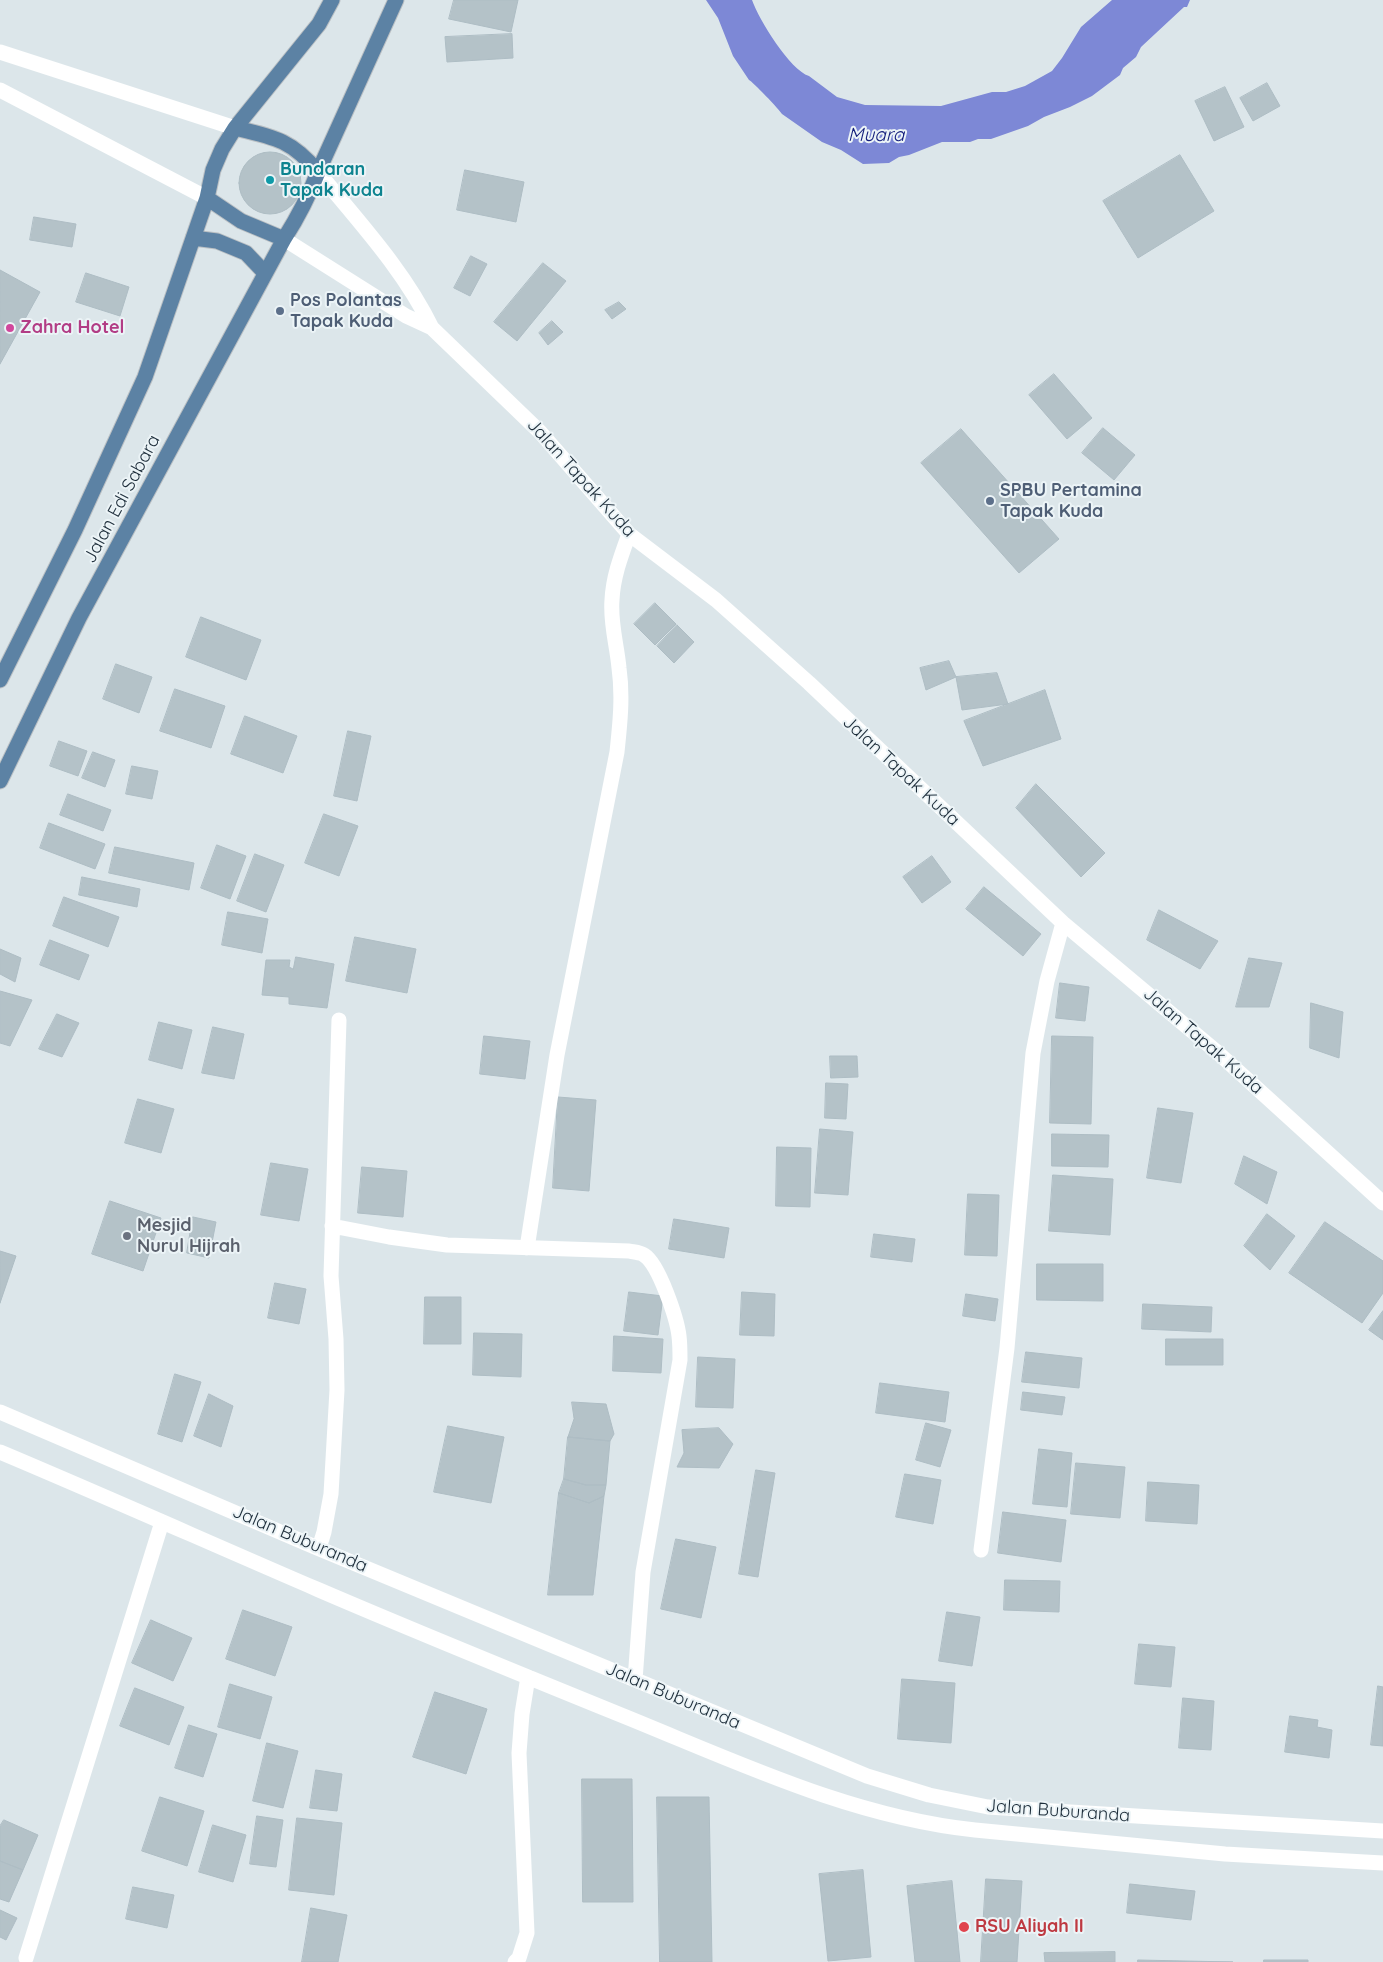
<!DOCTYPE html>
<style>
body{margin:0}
canvas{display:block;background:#dce6ea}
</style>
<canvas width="1383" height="1962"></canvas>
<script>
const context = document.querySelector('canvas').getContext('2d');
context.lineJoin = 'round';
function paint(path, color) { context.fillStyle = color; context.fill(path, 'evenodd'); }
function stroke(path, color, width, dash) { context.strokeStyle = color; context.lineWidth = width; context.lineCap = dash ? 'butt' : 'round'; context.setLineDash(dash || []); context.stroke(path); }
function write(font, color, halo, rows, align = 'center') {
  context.font = font + ' Quicksand,sans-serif'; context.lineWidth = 4; context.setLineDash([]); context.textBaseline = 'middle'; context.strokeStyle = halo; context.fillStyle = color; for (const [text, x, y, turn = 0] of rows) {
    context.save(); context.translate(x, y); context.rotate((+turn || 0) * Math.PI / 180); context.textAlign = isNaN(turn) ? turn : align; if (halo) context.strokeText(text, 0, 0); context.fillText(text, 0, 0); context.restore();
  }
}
paint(new Path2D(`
 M 706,0 L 752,0 C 759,20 790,70 809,76 L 837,97 L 865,105 L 941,106 L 992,92 L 1006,92 L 1025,86 L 1052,71 L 1062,58 L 1081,27 L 1112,0 L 1190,0 L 1187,7 L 1184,7 L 1141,47 L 1136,57 L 1123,68 L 1120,75 L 1092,96 L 1070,107 L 1044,117 L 1028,126 L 991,139 L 978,139 L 970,142 L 942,142 L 909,155 L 899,157 L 889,163 L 863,164 L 841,150 L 822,142 L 782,114 C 780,110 752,81 749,80 L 733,56 L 718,18 Z`), '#7d88d6');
const building = new Path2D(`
 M 454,0 L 518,0 L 511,32 L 449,19 Z
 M 512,34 L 513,58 L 447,62 L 445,37 Z
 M 1267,83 L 1280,106 L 1253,121 L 1240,98 Z
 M 1225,87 L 1244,127 L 1214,141 L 1195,101 Z
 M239 183a31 31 0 1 1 62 0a31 31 0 1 1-62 0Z
 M 1180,155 L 1214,211 L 1138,258 L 1103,201 Z
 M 465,170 L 524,182 L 516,222 L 457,210 Z
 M 34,217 L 76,224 L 72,247 L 30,240 Z
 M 471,256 L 487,264 L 470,296 L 454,288 Z
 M 543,263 L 566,281 L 517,341 L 494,322 Z
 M 0,270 L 40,292 L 0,364 Z
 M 86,273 L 129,287 L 120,316 L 76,302 Z
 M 619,302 L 626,309 L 612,319 L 605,310 Z
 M 552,321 L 563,332 L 548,345 L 539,333 Z
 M 1054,374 L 1092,418 L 1067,439 L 1029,395 Z
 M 1103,428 L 1135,455 L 1114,480 L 1082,453 Z
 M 961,429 L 1059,539 L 1019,573 L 921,463 Z
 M 655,603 L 676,624 L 655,645 L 634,624 Z
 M 201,617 L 261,640 L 246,680 L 186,657 Z
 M 677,625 L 694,642 L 674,663 L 657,646 Z
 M 949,661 L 956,677 L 926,690 L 920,668 Z
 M 116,664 L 152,677 L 139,713 L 103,699 Z
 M 997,673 L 1008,704 L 962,710 L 956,677 Z
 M 175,689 L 225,706 L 211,748 L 160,731 Z
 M 1045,690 L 1061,739 L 983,766 L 964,721 Z
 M 245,716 L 297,736 L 283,773 L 231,754 Z
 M 348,731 L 371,736 L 357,801 L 334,796 Z
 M 59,741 L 87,751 L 78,776 L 50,766 Z
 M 93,752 L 115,760 L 105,787 L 82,778 Z
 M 132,766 L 158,771 L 152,799 L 126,794 Z
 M 1036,784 L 1105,853 L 1081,877 L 1016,808 Z
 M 68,794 L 111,810 L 103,831 L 60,815 Z
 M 324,814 L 358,826 L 339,876 L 305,863 Z
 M 49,823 L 105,844 L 95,869 L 40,848 Z
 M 217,845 L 246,856 L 230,899 L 201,888 Z
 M 115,847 L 194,863 L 189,890 L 109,873 Z
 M 255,854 L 284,865 L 266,912 L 237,901 Z
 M 932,856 L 951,882 L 922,903 L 903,877 Z
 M 82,877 L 140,889 L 137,907 L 79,895 Z
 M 984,887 L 1041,934 L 1023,956 L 966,909 Z
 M 64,897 L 119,917 L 108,947 L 53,926 Z
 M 1159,910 L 1218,941 L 1200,969 L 1147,940 Z
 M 228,912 L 268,919 L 262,953 L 222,945 Z
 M 355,937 L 416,949 L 407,993 L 346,981 Z
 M 50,940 L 89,955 L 79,980 L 40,965 Z
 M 0,949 L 21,958 L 15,982 L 0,974 Z
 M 296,957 L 334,964 L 327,1008 L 289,1004 L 289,997 L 262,995 L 266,960 L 290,960 L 289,967 L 293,969 Z
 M 1249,958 L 1282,963 L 1269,1007 L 1236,1007 Z
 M 1060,983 L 1089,987 L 1085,1021 L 1056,1018 Z
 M 0,991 L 32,1000 L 10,1046 L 0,1043 Z
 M 1311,1003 L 1343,1012 L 1339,1058 L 1310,1048 Z
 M 57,1014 L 79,1023 L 62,1057 L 39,1049 Z
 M 159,1022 L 192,1030 L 182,1069 L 149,1060 Z
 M 213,1027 L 244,1034 L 234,1079 L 202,1073 Z
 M 484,1036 L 530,1041 L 525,1079 L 480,1074 Z
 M 1052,1036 L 1093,1037 L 1091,1124 L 1050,1123 Z
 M 830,1056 L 857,1056 L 858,1077 L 831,1078 Z
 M 826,1083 L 848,1084 L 846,1119 L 825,1118 Z
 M 558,1097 L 596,1100 L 589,1191 L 553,1188 Z
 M 138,1099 L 174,1109 L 161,1153 L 125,1143 Z
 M 1158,1108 L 1193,1113 L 1181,1183 L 1147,1178 Z
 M 820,1129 L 853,1132 L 848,1195 L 815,1193 Z
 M 1052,1134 L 1109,1135 L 1108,1167 L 1052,1166 Z
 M 777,1147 L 811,1148 L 810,1207 L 776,1206 Z
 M 1244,1156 L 1277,1172 L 1267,1204 L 1235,1184 Z
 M 271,1163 L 308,1169 L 299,1221 L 261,1215 Z
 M 362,1167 L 407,1171 L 403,1217 L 358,1213 Z
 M 1053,1175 L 1113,1179 L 1110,1235 L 1049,1231 Z
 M 968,1194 L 999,1195 L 997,1256 L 965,1255 Z
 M 110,1201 L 161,1218 L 143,1271 L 92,1254 Z
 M 1267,1214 L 1295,1236 L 1270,1270 L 1244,1246 Z
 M 193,1217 L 216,1222 L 209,1258 L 187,1253 Z
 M 674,1219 L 729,1228 L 724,1258 L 669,1249 Z
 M 1325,1222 L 1383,1261 L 1383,1293 L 1362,1323 L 1289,1273 Z
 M 874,1234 L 915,1239 L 912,1262 L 871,1257 Z
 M 0,1251 L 16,1256 L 0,1303 Z
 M 1037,1264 L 1103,1264 L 1103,1301 L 1037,1300 Z
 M 275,1283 L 306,1289 L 299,1324 L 268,1318 Z
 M 629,1292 L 663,1296 L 658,1335 L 624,1331 Z
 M 742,1292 L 775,1294 L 774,1336 L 740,1335 Z
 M 966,1294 L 998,1299 L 995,1321 L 963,1316 Z
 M 425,1297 L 461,1297 L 461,1344 L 424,1344 Z
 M 1143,1304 L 1212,1307 L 1211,1332 L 1142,1329 Z
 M 1383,1311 L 1383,1340 L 1369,1330 Z
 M 474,1333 L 522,1334 L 521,1377 L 473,1375 Z
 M 614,1336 L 663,1339 L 661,1373 L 613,1371 Z
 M 1166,1339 L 1223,1339 L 1223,1365 L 1166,1365 Z
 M 1026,1352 L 1082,1358 L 1079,1388 L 1022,1382 Z
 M 698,1357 L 735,1359 L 733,1408 L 696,1407 Z
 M 175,1374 L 201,1382 L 182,1442 L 158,1434 Z
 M 880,1383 L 949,1392 L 945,1422 L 876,1413 Z
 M 1023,1392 L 1065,1397 L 1062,1415 L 1021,1410 Z
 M 209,1394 L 233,1406 L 221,1447 L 194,1436 Z
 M 572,1402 L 606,1404 L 614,1434 L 610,1441 L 568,1437 L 574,1419 Z
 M 926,1423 L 951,1430 L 940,1467 L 916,1460 Z
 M 448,1426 L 504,1437 L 491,1503 L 434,1492 Z
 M 719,1428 L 733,1444 L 719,1468 L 677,1467 L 684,1453 L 682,1430 Z
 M 568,1437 L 610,1441 L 606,1485 L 586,1485 L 564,1479 Z
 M 1039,1449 L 1072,1453 L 1067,1507 L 1033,1504 Z
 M 1076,1463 L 1125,1467 L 1120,1518 L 1071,1514 Z
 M 756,1470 L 775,1473 L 758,1577 L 739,1574 Z
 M 905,1474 L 941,1480 L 933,1524 L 896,1517 Z
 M 564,1479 L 586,1485 L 606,1485 L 604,1496 L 589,1503 L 559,1493 Z
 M 1148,1482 L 1199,1485 L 1197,1524 L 1146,1521 Z
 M 559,1493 L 589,1503 L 604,1496 L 593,1595 L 548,1595 Z
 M 1003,1512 L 1066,1520 L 1061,1562 L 998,1553 Z
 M 676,1539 L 716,1547 L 701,1618 L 661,1609 Z
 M 1005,1580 L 1060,1581 L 1059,1612 L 1004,1610 Z
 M 243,1610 L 292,1627 L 275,1676 L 226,1659 Z
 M 947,1612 L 980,1617 L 972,1666 L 939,1661 Z
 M 151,1620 L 192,1638 L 173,1681 L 132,1663 Z
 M 1139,1644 L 1175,1647 L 1171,1687 L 1135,1684 Z
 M 902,1679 L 955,1683 L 951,1743 L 898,1739 Z
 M 230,1684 L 272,1697 L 260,1739 L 218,1727 Z
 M 1378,1686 L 1383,1687 L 1383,1746 L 1371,1745 Z
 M 135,1688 L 184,1707 L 169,1745 L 120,1726 Z
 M 435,1692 L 487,1709 L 466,1774 L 413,1757 Z
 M 1183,1698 L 1214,1701 L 1211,1750 L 1179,1748 Z
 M 1290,1716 L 1318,1720 L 1317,1727 L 1332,1730 L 1329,1758 L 1285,1752 Z
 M 189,1725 L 217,1734 L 203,1777 L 175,1768 Z
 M 267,1743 L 298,1751 L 283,1808 L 253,1801 Z
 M 316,1770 L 342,1774 L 337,1811 L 310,1808 Z
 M 582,1779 L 632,1779 L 633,1902 L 583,1902 Z
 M 160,1797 L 204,1811 L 187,1866 L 142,1851 Z
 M 657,1797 L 709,1797 L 712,1962 L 660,1962 Z
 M 257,1816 L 283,1820 L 276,1867 L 250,1864 Z
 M 297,1818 L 342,1823 L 334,1895 L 289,1890 Z
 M 4,1820 L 38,1835 L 23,1870 L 0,1861 L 0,1826 Z
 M 213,1825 L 246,1835 L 233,1882 L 199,1872 Z
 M 0,1861 L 23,1870 L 9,1902 L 0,1899 Z
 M 863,1870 L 871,1957 L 828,1961 L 819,1874 Z
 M 986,1879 L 1022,1881 L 1017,1962 L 981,1962 Z
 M 952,1881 L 960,1962 L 915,1962 L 907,1886 Z
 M 1130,1884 L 1195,1891 L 1191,1920 L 1127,1913 Z
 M 133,1887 L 174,1895 L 167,1928 L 126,1919 Z
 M 311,1908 L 347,1915 L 338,1962 L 302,1962 Z
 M 0,1910 L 17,1918 L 6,1940 L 0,1937 Z
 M 1115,1952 L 1115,1962 L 1045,1962 L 1044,1953 Z
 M 1138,1960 L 1233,1962 L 1138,1962 Z
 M 1264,1960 L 1308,1960 L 1308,1962 L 1264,1962 Z`);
paint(building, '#b4c2c8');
stroke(building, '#aebdc4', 1);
const major = new Path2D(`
 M 235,128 C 274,137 292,140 318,172
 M 207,198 L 241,221 L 284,239
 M 193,238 L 217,241 L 246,253 L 265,273
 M 0,680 L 75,530 L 145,377 L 207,198 L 213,170 L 222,149 L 235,128 L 319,24 L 332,0
 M 0,781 L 79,618 L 284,239 C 298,217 309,196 318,172 L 396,0`);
stroke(major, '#bbc0c4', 17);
stroke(new Path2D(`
 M 0,52 L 235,128
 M 0,90 L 207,198
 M 318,172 C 358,221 404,270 432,328
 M 284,239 L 406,316 L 432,328 L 540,432 L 629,534 L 716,600 L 809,683 L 1063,923 L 1217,1052 L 1383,1203
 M 332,1226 L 389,1237 L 447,1245 L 629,1251 C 633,1252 640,1252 644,1255 C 659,1264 677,1319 679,1336 C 680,1344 680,1352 680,1360 L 643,1572 L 635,1680
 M 527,1248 L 557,1055 L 617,752 C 620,724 623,696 619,668 C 617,645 610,623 612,600 C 613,577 621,556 629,534
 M 0,1412 L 315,1547 L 867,1776 L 929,1795 L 988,1807 L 1383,1831
 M 0,1452 C 107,1497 212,1544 319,1590 C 419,1633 520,1674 621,1715 C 735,1761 851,1817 975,1830 L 1225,1854 L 1383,1863
 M 319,1548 L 324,1532 L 331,1494 L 337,1390 L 336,1339 L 331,1276 L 339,1020
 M 981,1550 L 1007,1348 L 1033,1053 L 1047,981 L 1063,923
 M 26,1958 L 162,1522
 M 515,1962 L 519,1958 L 527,1933 L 519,1753 L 522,1714 L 528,1677`), '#fff', 15);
stroke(major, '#5c82a4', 15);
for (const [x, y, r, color] of [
 [270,180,5,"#0f9aa8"],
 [280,311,5,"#5c6f8a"],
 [10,328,5,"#d1479c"],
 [990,501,5,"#5c6f8a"],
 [127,1236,5,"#6b7280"],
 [964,1927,6,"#e0444e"]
]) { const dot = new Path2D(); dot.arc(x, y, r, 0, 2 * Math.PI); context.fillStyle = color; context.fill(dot); stroke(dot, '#ecf4f7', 2); }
write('bold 18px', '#0d838f', '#ecf4f7', [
 ["Bundaran",280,170],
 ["Tapak Kuda",280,191]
], 'left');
write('bold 18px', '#4e5e75', '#ecf4f7', [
 ["Pos Polantas",290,301],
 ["Tapak Kuda",290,322],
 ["SPBU Pertamina",1000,491],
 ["Tapak Kuda",1000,512]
], 'left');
write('bold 18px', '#b23c85', '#ecf4f7', [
 ["Zahra Hotel",20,328]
], 'left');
write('18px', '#1d2d3a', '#ecf4f7', [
 ["Jalan Tapak Kuda",581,478,48],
 ["Jalan Edi Sabara",122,499,-62],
 ["Jalan Tapak Kuda",901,771,43],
 ["Jalan Tapak Kuda",1203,1041,41],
 ["Jalan Buburanda",300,1539,23],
 ["Jalan Buburanda",673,1696,23],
 ["Jalan Buburanda",1058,1811,4]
]);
write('bold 18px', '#5b616d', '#ecf4f7', [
 ["Mesjid",137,1226],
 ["Nurul Hijrah",137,1247]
], 'left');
write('bold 18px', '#be3a42', '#ecf4f7', [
 ["RSU Aliyah II",975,1927]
], 'left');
write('italic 19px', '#121d7b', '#ecf4f7', [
 ["Muara",876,135]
]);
</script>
